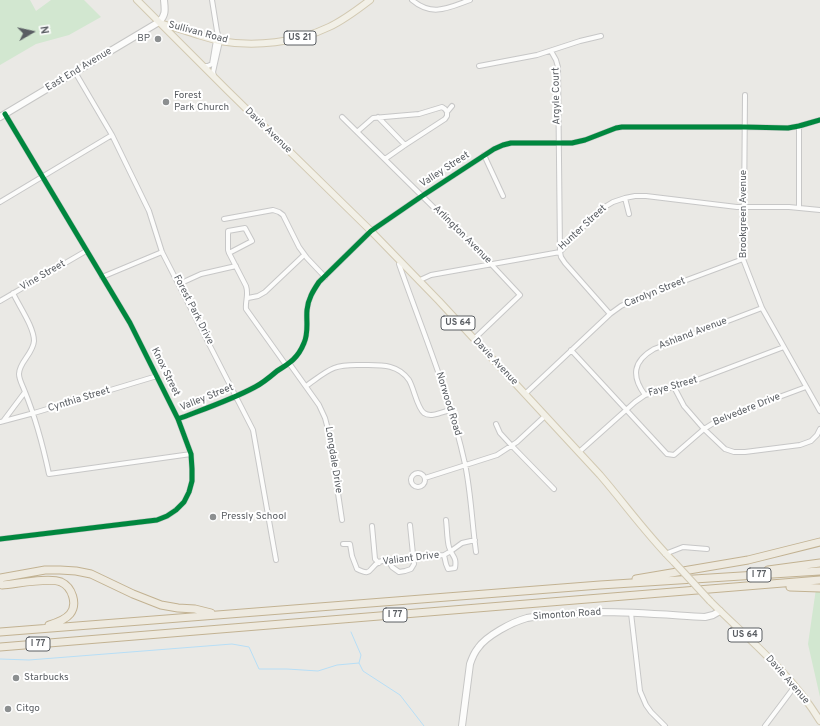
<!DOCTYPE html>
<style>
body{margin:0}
#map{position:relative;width:820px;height:726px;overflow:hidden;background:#eae9e5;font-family:Overpass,sans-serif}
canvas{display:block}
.north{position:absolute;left:12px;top:12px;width:40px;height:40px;-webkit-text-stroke:3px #fff;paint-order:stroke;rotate:81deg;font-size:11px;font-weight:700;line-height:16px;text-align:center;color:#5a5e63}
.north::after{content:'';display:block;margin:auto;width:14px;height:18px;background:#5a5e63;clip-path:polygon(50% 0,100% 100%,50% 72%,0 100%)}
</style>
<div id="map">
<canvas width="820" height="726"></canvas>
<div class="north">N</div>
</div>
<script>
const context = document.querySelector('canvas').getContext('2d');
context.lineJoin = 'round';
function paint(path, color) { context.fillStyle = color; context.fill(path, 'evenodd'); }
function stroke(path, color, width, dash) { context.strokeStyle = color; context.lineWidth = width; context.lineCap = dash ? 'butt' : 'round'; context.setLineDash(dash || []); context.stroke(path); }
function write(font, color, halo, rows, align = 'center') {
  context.font = font + ' Overpass,sans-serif'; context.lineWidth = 4; context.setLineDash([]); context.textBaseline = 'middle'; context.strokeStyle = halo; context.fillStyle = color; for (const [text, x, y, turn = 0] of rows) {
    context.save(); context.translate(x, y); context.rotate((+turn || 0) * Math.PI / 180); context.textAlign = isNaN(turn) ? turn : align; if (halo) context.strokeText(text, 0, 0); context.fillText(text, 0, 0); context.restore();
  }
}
paint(new Path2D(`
 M 0,0 L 30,0 L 36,11 L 51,0 L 84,0 L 101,17 L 69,35 L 36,44 L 0,65 Z
 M 820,561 L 820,697 L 808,644 Z`), '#d2e7d0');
stroke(new Path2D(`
 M 351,632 L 361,655 L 359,663
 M 0,659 L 29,660 L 232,644 L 249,647 L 259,669 L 287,669 L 318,671 L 337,665 L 359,663 L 363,671 L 400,695 L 424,726`), '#b7def6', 1);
const street = new Path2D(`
 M 212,0 L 217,31 L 220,41 L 213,72 L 214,76
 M 412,0 C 432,17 448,8 470,0
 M 551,51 L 556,60 L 558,67 L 560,252 L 561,257 L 565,263 L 610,314
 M 203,66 L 208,66 L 212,64 L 216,40
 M 479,66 L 537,55 L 580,41 L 601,36
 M 75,72 L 112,135 L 149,211 L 162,252 L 253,430 L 276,560
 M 745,95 L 744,212 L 743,259 L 762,308 L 820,411
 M 342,117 L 491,264 L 520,295 L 474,339
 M 378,117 L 405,145
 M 799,126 L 799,208
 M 357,132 L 373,118 L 419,114 L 442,107 L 445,109 L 447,112
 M 484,155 L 503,196
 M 385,159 L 405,145 L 445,119 L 447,116 L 447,112 L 452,106
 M 625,198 L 629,214
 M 0,202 L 112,135
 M 224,219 L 273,210 L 279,212 L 283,215 L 299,247 L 307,258 L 325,277
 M 229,253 L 252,241 L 245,228 L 228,231 L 228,250 L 229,253 L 246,286 C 249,295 245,301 246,309 L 286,365
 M 401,262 L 399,264 C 422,330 450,395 465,464 C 471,493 472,523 476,552
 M 102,277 L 162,252
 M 419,281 L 420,280 L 431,275 L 560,252 L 594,215 L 603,208 L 613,202 L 625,198 L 635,196 L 646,196 L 737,207 L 789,207 L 820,210
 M 179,284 L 201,274 L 236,266
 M 248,298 L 258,296 L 265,292 L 304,255
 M 0,301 L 86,251
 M 571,350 L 667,454 L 674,455 L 704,429 L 720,419 L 806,387
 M 289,363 L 319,405 L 325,418 L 329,433 L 342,520
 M 306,386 C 315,380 324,372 334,368 C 344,364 354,365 365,365 C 381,365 398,364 409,380 C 414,388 417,408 424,413 C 431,418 442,412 450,410
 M 674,387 L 684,406 L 704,429 L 725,449 L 734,452 L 745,452 L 800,445 L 811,441 L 817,435 L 820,429
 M 25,392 C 36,419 43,446 49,474 L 191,454
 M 525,394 L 610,314 L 621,306 L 633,300 L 743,259
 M 645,395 C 631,376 633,361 654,349 L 762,308
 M 178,419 C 204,409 231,400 255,387 C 263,383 270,377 277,371 C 290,363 298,358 304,343 C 309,332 306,321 307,310 C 308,299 313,291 319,282 L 371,231 L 422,196 L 494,149 L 503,145 L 511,143 L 572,143 L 585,140 L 616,128 L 622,127 L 744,127 L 788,128 L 799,126 L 820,120
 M 4,420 L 25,392 C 23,386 19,380 19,374 C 19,362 33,354 34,341 C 34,327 19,306 13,293
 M 0,422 L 34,413 L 157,376
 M 496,424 L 500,433 L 512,446 L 554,489
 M 579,452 L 635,402 L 645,395 L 694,381 L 784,347
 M411 480a7 7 0 1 1 14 0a7 7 0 1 1-14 0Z
 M 425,478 L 497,455 L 517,442 L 545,416
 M 372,526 L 375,559 L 379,563
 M 0,539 L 157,520 L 167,516 L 176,510 L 184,502 L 189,492 L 192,481 L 192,469 L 191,454 L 178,419 L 130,323 L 5,114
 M 343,544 L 350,544 L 352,556 L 357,569 C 373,577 368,568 379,562 C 381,561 384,561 386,560 L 444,555 L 451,551 L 462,543 L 475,540
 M 665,554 L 683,547 L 707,549
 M 444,555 L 446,564 L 448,569 L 455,568 C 457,556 452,557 449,547 C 447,541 447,527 446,520
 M 388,560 L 392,567 L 399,572 L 405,571 L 411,569 L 414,564 L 410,525
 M 631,613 L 640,691 L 646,705 L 651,712 L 665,726
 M 765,726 L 795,686`);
const secondary = new Path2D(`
 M 0,117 L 159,22 C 166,15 165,10 164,0
 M 462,726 L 470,664 C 472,658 474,653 478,648 C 486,636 512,622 527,618 C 539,616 553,616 566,615 C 577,614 588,613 599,612 C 635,612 670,615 705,617 L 713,615 L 720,611`);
const primary = new Path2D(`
 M 137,0 L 227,90 L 371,231 L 439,301 L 600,475 C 625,504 647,535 674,562
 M 160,23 C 173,27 186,31 198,35 C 205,37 212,39 219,41 C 255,47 296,43 329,27 C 344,20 357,10 370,0
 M 710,601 C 748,639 792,674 820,721`);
const highway = new Path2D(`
 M 768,570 L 820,563
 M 0,578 L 45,570 L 60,570 L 76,571 L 91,574 L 133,594 L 161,605 L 178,608 L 195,609 L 211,613
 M 636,579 L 748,560 L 820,542
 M 0,584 L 2,585 C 16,584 49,577 61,582 C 72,587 78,604 70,614 C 65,620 56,623 49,625
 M 790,587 L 820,588
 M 0,632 L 600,585 L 820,571
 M 0,647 L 820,580`);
stroke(street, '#c7c7c7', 6);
stroke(secondary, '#c6c6c5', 8);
stroke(primary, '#d2c9b2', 8);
stroke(highway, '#c2b292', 9);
stroke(street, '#fcfcfb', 4);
stroke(secondary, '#fcfcfb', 6);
stroke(primary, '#f2f0e7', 6);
stroke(highway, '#eeeae0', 7);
const primaryBridge = new Path2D(`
 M 674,562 L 710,601`);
stroke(primaryBridge, '#d2c9b2', 8, []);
stroke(primaryBridge, '#f2f0e7', 6);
stroke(new Path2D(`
 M 178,419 C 204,409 231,400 255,387 C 263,383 270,377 277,371 C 290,363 298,358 304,343 C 309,332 306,321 307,310 C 308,299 313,291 319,282 L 371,231 L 422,196 L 494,149 L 503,145 L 511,143 L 572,143 L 585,140 L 616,128 L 622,127 L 744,127 L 788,128 L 799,126 L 820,120
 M 0,539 L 157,520 L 167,516 L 176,510 L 184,502 L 189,492 L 192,481 L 192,469 L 191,454 L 178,419 L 130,323 L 5,114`), '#00873e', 5);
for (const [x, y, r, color] of [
 [158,39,4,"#8c8f90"],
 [166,102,4,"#8c8f90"],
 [213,517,4,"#8c8f90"],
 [16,678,4,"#8c8f90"],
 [8,709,4,"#8c8f90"]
]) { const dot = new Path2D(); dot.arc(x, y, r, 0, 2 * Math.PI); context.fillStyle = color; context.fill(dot); stroke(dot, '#fff', 1.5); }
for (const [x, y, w] of [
 [300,38,32],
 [458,323,34],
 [759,575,24],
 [395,615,24],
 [745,635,34],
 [38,644,24]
]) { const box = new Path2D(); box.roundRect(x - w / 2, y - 7, w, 14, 3); context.fillStyle = '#fff'; context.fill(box); stroke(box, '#5a5e63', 1); }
write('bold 9px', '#5a5e63', null, [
 ["US 21",300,38],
 ["US 64",458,323],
 ["I 77",759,575],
 ["I 77",395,615],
 ["US 64",745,635],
 ["I 77",38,644]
]);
write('10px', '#5a5e63', '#fff', [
 ["Sullivan Road",198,33,15],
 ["East End Avenue",79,70,-31],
 ["Argyle Court",557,96,-91],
 ["Davie Avenue",268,131,44],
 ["Valley Street",445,170,-33],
 ["Brookgreen Avenue",744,214,-90],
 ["Hunter Street",583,228,-43],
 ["Arlington Avenue",462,235,45],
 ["Vine Street",43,276,-30],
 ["Carolyn Street",655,293,-22],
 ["Forest Park Drive",193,310,63],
 ["Ashland Avenue",693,334,-21],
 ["Davie Avenue",495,362,47],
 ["Knox Street",165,372,64],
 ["Faye Street",673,387,-16],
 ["Valley Street",207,398,-22],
 ["Cynthia Street",79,400,-17],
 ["Norwood Road",448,404,73],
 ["Belvedere Drive",747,410,-22],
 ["Longdale Drive",333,460,81],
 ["Valiant Drive",411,559,-7],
 ["Simonton Road",567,615,-4],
 ["Davie Avenue",787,680,49]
]);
write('10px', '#5a5e63', '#fff', [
 ["BP",150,39,"right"],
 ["Forest",174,96],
 ["Park Church",174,108],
 ["Pressly School",221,517],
 ["Starbucks",24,678],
 ["Citgo",16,709]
], 'left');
</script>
